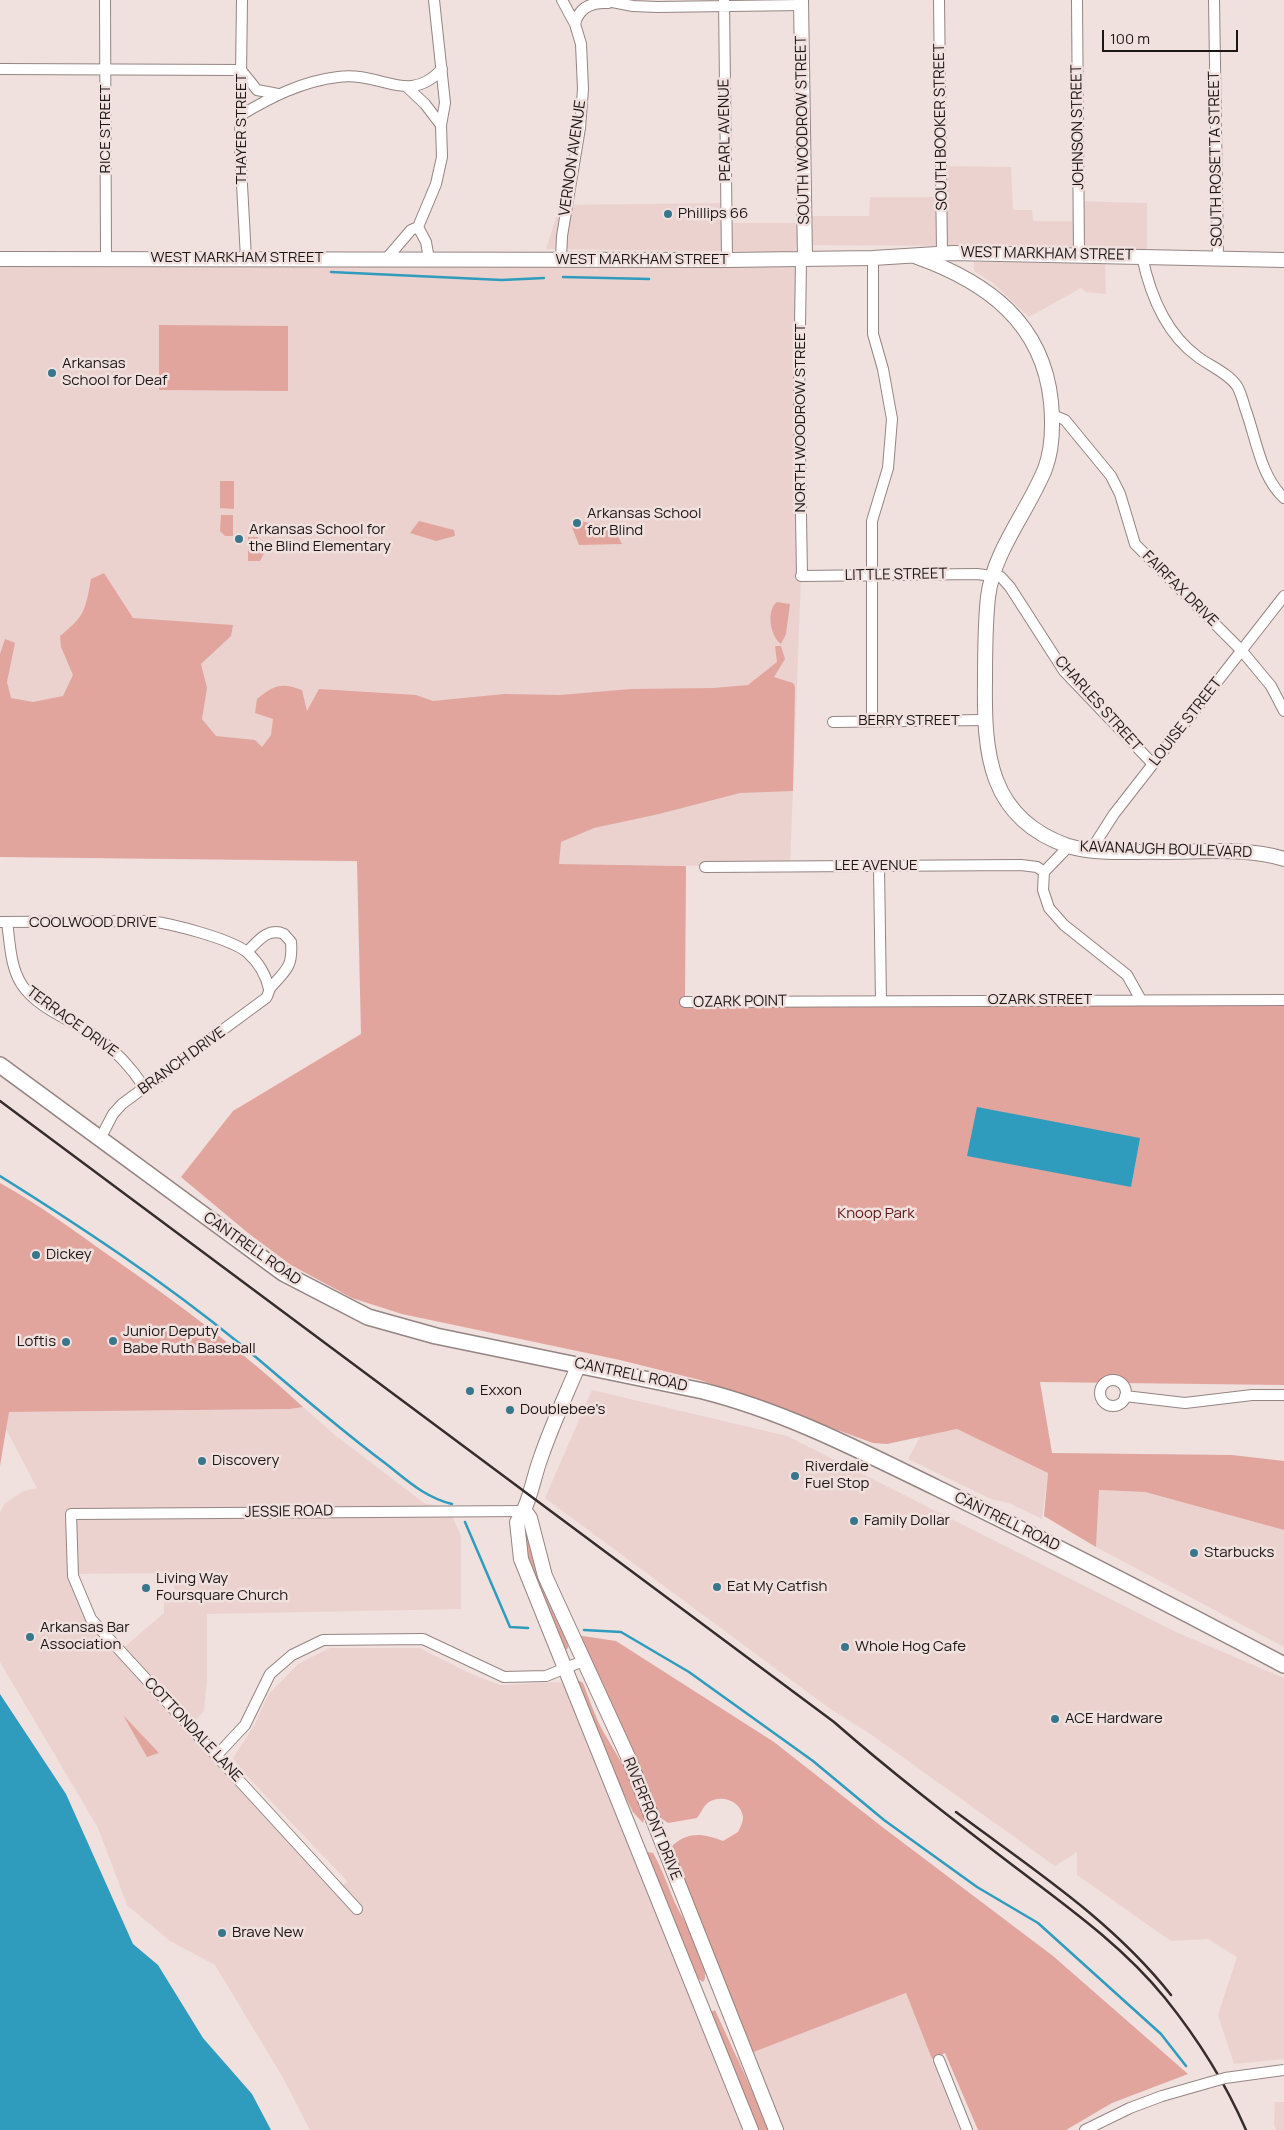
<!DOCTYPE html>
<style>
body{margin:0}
#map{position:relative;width:1284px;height:2130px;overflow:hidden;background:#f0e0de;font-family:Manrope,sans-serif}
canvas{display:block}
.scale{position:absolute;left:1102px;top:30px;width:136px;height:22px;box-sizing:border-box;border:2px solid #1c1615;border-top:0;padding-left:6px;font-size:15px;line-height:18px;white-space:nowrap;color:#1c1615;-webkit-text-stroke:4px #f0e0de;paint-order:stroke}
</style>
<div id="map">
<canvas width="1284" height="2130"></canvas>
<div class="scale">100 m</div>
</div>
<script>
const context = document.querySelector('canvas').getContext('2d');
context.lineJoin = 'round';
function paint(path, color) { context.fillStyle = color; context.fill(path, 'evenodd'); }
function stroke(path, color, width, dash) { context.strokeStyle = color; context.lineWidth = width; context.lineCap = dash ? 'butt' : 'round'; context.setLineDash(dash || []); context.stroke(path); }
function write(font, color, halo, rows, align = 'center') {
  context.font = font + ' Manrope,sans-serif'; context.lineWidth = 5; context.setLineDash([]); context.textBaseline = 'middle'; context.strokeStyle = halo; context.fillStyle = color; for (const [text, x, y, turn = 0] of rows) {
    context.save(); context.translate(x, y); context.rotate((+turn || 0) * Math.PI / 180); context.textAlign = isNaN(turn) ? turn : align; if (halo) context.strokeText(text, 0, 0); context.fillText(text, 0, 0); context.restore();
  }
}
paint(new Path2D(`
 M 936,166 L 1011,167 L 1013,210 L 1032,210 L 1033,221 L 1072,221 L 1073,201 L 1147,203 L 1147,250 L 998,246 L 797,245 L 795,252 L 546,249 L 560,205 L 730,203 L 730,223 L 797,223 L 798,216 L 869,216 L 870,197 L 938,197 Z
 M 0,259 L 805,259 L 801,576 L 790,867 L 0,857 Z
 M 974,262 L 1105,264 L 1106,294 L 1086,292 L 1081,288 L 1029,317 L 993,283 L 974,271 Z
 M 592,1390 L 787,1436 L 1176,1632 L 1284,1678 L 1284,2059 L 1234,2064 L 1218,2015 L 1237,1957 L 1208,1939 L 1171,1941 L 1077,1875 L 1077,1852 L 1055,1866 L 869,1733 L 829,1708 L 545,1498 Z
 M 303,1407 L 335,1435 L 424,1503 L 444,1507 L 453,1518 L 461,1536 L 461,1609 L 207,1614 L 207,1680 L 204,1711 L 192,1724 L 122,1649 L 164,1613 L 164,1602 L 174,1602 L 174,1573 L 75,1574 L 73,1520 L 69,1520 L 70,1565 L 74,1589 L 83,1609 L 97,1632 L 241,1786 L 333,1889 L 348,1882 L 244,1773 L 233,1758 L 255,1724 L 268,1695 L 298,1664 L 330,1648 L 419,1648 L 469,1673 L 500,1685 L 561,1682 L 567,1690 L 717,2065 L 906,1993 L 960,2130 L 310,2130 L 282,2076 L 215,1965 L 170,1941 L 127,1905 L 98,1828 L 0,1662 L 0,1512 L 5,1503 L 24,1491 L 37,1488 L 6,1429 L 8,1412 L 290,1409 Z
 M 957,1429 L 1048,1473 L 1042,1519 L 1011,1504 L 991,1499 L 908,1459 L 920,1437 Z
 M 1098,1490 L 1145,1492 L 1284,1530 L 1284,1647 L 1096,1547 Z
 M 1275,2102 L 1284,2102 L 1284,2130 L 1276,2130 L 1274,2125 Z`), '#ebd2cf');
paint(new Path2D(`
 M 159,325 L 288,326 L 288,391 L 159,390 Z
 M 220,481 L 234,481 L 234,509 L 220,508 Z
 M 221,515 L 233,515 L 233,536 L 225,536 L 220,531 Z
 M 573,520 L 613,527 L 622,544 L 579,545 L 572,527 Z
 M 419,521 L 454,530 L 455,536 L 436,541 L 410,533 Z
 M 248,537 L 258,537 L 258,544 L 269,544 L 260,561 L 248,561 Z
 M 104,573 L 133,618 L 233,625 L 231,636 L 201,664 L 207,688 L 202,719 L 216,736 L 255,740 L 262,747 L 271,735 L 273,719 L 255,713 L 257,699 C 274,685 281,682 302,690 L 307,711 L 319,689 L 416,695 L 433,701 L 504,694 L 560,695 L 631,689 L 713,688 L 748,685 L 777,662 L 775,646 L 781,646 L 785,659 L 774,677 L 793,683 L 795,687 L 793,791 L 740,793 L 659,814 L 594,828 L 561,842 L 559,864 L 686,866 L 685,1002 L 1284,995 L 1284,1385 L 1040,1382 L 1052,1453 L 1232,1455 L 1284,1461 L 1284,1530 L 1145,1492 L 1099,1490 L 1096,1547 L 1044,1516 L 1048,1473 L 957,1429 L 887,1444 L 873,1443 L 700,1380 L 620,1360 L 402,1314 L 352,1298 L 291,1265 L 248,1233 L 181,1177 L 233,1111 L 361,1034 L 357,861 L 0,857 L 0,654 L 5,639 L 15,643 L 7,682 L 11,698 L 33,702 L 63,696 L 73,675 L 61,647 L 60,636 C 85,616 85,611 91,579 Z
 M 777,602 L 790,604 L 786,634 L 781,644 C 770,636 766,610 777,602 Z
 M 0,1183 C 40,1205 77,1233 114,1259 C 180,1305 244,1352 303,1407 L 290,1409 L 9,1412 L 0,1466 Z
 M 525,1525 L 536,1564 L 568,1645 L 568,1648 L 565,1651 L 527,1558 Z
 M 576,1635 L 616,1641 L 774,1742 L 881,1826 L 1053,1956 L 1188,2074 L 1112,2103 L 1066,2130 L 978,2130 L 945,2053 L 932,2059 L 906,1993 L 751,2053 L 673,1854 L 673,1845 C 690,1831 704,1834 723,1841 L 738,1832 C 740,1828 743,1822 743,1817 C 741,1801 722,1794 709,1802 C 704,1805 701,1813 697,1818 L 668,1823 L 655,1814 Z
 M 580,1681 L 583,1683 C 588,1695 592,1708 597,1719 C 606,1741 652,1803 643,1823 L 633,1812 L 598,1742 L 577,1682 Z
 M 123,1715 L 159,1753 L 147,1757 Z
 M 648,1852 L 653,1853 C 662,1869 668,1886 675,1903 C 686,1926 707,1953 705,1979 L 703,1982 L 697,1978 L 649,1864 Z
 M 715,2010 L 770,2130 L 758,2130 L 713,2024 L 711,2012 Z`), '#e1a59e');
paint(new Path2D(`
 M 977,1107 L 1140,1138 L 1131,1187 L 967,1156 Z
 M 0,1694 L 66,1794 L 133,1944 L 158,1965 L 203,2038 L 252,2094 L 271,2130 L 0,2130 Z`), '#2f9cbe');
stroke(new Path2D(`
 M 331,272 L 502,280 L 544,278
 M 563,277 L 649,279
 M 0,1176 C 83,1228 163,1281 239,1343 C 287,1383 334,1425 385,1463 C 407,1480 424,1497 452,1504
 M 465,1522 L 510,1627 L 528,1628
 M 584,1630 L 621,1632 L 689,1672 L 813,1761 L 884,1820 L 977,1887 L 1038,1923 L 1161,2034 L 1186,2066`), '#2f9cbe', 2.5);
const street = new Path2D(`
 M 105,0 L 106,258
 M 242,0 L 240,148 L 246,258
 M 602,0 L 633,6 L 657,7 L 802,5
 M 724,0 L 727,260
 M 939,0 L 942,253
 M 1077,0 L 1079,255
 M 1214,0 L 1218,258
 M 575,24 C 579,7 592,2 608,3
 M 0,69 L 241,70 L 257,90 L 278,94
 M 408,88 L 425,104 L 441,125
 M 241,115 C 271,97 303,81 338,77 C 382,71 408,106 442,69
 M 418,227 L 426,242 L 429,259
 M 1142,256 C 1150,295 1165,333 1198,357 C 1210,366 1228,373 1237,386 C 1241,393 1243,401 1245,408 C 1256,437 1260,476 1284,498
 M 387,258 L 411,230 L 418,227 L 436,184 L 442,157 L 441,125 L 445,103 L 434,0
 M 561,259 L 562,236 L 580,128 L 583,89 L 581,44 L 575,24 L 562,0
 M 801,260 L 799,394 L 802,576
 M 1053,415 L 1065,420 L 1111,476 L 1120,494 L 1135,544 L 1242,651 L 1271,686 L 1284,711
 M 801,576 L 977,574 L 1001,577 L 1010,587 L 1064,671 L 1153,764
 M 872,720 L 872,521 L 888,468 L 892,419 L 883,369 L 873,334 L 873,258
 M 833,722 L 985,720
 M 1069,846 L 1044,872 L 1043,890 L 1049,908 L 1064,925 L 1127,975 L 1141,1000
 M 1091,850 L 1114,814 L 1284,596
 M 705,867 L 1021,865 L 1037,867 L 1044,872
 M 879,867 L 881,1001
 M 0,922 L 150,921 C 173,924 232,939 248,953 C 260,964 266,975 269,989
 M 7,922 C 10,942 10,967 22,985 C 38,1009 74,1021 97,1037 C 116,1051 131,1067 144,1087
 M 685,1002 L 1284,1000
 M 100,1139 L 113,1114 L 122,1104 L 266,998 C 269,994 268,991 271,987 C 286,970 293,967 291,942 L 284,934 C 268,927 258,941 247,952
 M1100 1393a13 13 0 1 1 26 0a13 13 0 1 1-26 0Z
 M 1125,1396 L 1185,1403 L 1252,1395 L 1284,1395
 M 217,1755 L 245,1725 L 270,1674 L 292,1655 L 323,1640 L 423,1639 L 504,1677 L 546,1676 L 583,1661
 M 357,1909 L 91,1619 L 73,1576 L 71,1514 L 525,1511
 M 939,2060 L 967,2130
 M 1085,2130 L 1130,2108 L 1162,2096`);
const secondary = new Path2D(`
 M 801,0 L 805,259
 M 917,257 C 987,282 1043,323 1051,402 C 1053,424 1053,448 1045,469 C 1027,513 994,550 988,597 C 985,625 985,653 985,681 C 984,753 988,818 1068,846 C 1098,855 1133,851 1163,852 C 1200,852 1249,847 1284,859
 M 0,259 L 727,260 L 873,258 L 953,253 L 1284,260
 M 579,1364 C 566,1395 552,1425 541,1457 C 533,1478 530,1504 517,1522 L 521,1559 L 751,2130
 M 525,1511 L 530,1518 L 545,1576 L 629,1759 L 776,2130`);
const primary = new Path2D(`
 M 0,1065 L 283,1273 L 368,1317 L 436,1336 L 703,1391 C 786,1412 861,1451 937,1488 C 1054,1545 1169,1604 1284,1665`);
stroke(street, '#948583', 12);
stroke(secondary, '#948583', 16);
stroke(primary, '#948583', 18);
stroke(street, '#fff', 10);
stroke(secondary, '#fff', 14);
stroke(primary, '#fff', 15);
stroke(new Path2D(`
 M 0,1101 L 834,1722 C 891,1772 951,1818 1011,1864 C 1065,1905 1122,1945 1165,1998 C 1198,2039 1225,2082 1246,2130
 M 956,1812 C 1031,1868 1112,1920 1171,1995`), '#352d2c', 2.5);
const streetBridge = new Path2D(`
 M 1162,2096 L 1225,2078 L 1284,2070`);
stroke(streetBridge, '#948583', 12, []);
stroke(streetBridge, '#fff', 10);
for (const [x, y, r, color] of [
 [668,214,5,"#37768b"],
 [52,373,5,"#37768b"],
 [577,523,5,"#37768b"],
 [239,539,5,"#37768b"],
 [36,1255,5,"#37768b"],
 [113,1341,5,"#37768b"],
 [66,1342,5,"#37768b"],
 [470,1391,5,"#37768b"],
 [510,1410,5,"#37768b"],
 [202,1461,5,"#37768b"],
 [795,1476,5,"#37768b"],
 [854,1521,5,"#37768b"],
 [1194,1553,5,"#37768b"],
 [717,1587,5,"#37768b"],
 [146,1588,5,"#37768b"],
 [30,1637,5,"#37768b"],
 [845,1647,5,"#37768b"],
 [1055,1719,5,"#37768b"],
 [222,1933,5,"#37768b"]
]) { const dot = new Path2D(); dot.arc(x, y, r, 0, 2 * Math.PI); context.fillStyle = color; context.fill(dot); stroke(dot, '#f0e0de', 2); }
write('15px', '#1c1615', '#f0e0de', [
 ["SOUTH BOOKER STREET",941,127,-91],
 ["JOHNSON STREET",1078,127,-91],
 ["RICE STREET",106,129,-90],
 ["THAYER STREET",242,129,-90],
 ["PEARL AVENUE",725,130,-91],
 ["SOUTH WOODROW STREET",803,130,-91],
 ["VERNON AVENUE",573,158,-82],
 ["SOUTH ROSETTA STREET",1216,159,-91],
 ["WEST MARKHAM STREET",1047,254,1],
 ["WEST MARKHAM STREET",237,258],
 ["WEST MARKHAM STREET",642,260],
 ["NORTH WOODROW STREET",801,418,-90],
 ["LITTLE STREET",896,575,-1],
 ["FAIRFAX DRIVE",1180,589,45],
 ["CHARLES STREET",1098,704,48],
 ["BERRY STREET",909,721],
 ["LOUISE STREET",1186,722,-52],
 ["KAVANAUGH BOULEVARD",1166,850,2],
 ["LEE AVENUE",876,866],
 ["COOLWOOD DRIVE",93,923],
 ["OZARK STREET",1040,1000],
 ["OZARK POINT",740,1002,-1],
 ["TERRACE DRIVE",72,1022,36],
 ["BRANCH DRIVE",182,1061,-36],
 ["CANTRELL ROAD",252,1249,35],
 ["CANTRELL ROAD",631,1375,12],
 ["JESSIE ROAD",289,1512,-1],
 ["CANTRELL ROAD",1007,1522,26],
 ["COTTONDALE LANE",193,1730,47],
 ["RIVERFRONT DRIVE",652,1819,68]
]);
write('15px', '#1c1615', '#f0e0de', [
 ["Phillips 66",678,214],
 ["Arkansas",62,364],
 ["School for Deaf",62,381],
 ["Arkansas School",587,514],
 ["for Blind",587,531],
 ["Arkansas School for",249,530],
 ["the Blind Elementary",249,547],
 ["Dickey",46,1255],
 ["Junior Deputy",123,1332],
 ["Babe Ruth Baseball",123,1349],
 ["Loftis",56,1342,"right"],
 ["Exxon",480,1391],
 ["Doublebee's",520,1410],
 ["Discovery",212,1461],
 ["Riverdale",805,1467],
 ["Fuel Stop",805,1484],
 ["Family Dollar",864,1521],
 ["Starbucks",1204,1553],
 ["Living Way",156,1579],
 ["Foursquare Church",156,1596],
 ["Eat My Catfish",727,1587],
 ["Arkansas Bar",40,1628],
 ["Association",40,1645],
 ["Whole Hog Cafe",855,1647],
 ["ACE Hardware",1065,1719],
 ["Brave New",232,1933]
], 'left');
write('15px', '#601313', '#f0e0de', [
 ["Knoop Park",876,1214]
]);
</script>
